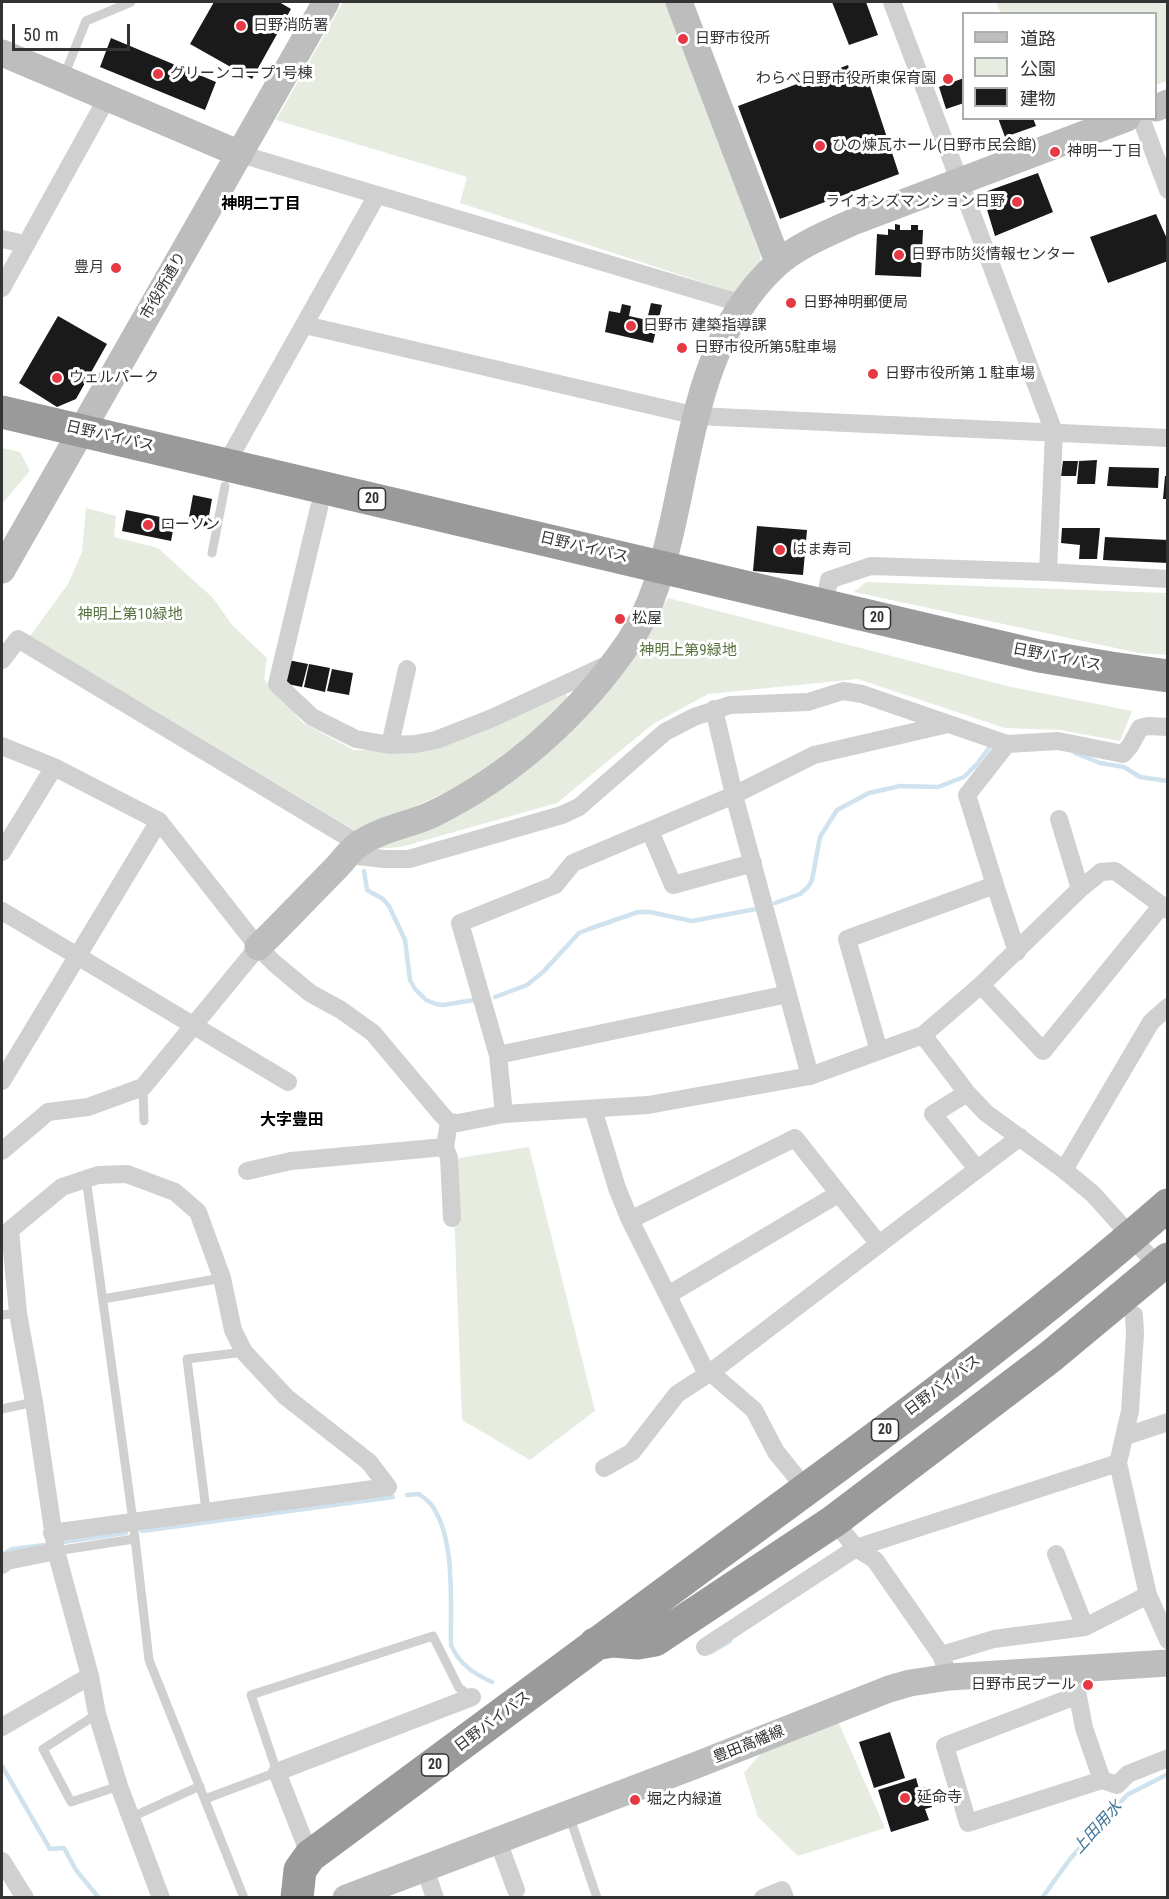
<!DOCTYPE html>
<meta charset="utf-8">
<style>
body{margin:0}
#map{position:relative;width:1169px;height:1899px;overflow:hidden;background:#fff;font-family:"Roboto Condensed","Noto Sans JP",sans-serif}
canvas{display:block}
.frame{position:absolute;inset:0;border:3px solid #333;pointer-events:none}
.legend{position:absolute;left:962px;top:12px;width:195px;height:108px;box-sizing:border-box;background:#fff;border:2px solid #adadad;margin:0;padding:8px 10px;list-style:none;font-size:18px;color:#333}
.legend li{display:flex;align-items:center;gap:12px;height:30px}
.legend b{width:30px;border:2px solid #adadad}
.scale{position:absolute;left:12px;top:24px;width:118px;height:27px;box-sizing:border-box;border:3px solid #333;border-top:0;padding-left:8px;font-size:18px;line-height:21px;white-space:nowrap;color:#333;-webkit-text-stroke:4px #fff;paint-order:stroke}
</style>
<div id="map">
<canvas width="1169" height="1899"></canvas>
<div class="frame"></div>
<ul class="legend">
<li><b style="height:8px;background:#bdbdbd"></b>道路</li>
<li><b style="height:16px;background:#e6ecdf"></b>公園</li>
<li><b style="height:16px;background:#1a1a1a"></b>建物</li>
</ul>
<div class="scale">50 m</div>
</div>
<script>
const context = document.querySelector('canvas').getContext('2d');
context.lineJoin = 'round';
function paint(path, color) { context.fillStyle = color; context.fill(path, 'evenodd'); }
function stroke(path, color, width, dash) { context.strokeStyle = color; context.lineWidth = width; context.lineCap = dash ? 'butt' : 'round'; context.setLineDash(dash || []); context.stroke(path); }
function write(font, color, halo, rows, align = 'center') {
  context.font = font + ' "Roboto Condensed","Noto Sans JP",sans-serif'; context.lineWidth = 6; context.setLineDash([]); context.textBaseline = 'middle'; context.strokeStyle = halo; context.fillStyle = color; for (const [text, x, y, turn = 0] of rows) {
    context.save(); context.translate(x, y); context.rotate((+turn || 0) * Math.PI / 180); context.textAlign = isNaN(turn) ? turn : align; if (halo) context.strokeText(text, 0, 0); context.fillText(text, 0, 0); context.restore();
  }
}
paint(new Path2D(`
 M 343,2 L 666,2 L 760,254 L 761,265 L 736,293 L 460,203 L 467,177 L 276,120 Z
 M 996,2 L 1167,2 L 1167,81 L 1156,85 L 1156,14 L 1001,13 Z
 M 2,448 L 20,452 L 30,471 L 2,504 Z
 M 86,508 L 116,516 L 114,537 L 158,548 L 213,598 L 232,625 L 267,658 L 264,679 L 303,723 L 354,750 L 424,750 L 560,689 L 570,698 L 530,736 L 476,778 L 362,831 L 354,830 L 30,636 L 68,584 L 82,552 Z
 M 866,582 L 1167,593 L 1167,655 L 1139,653 L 854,592 Z
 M 668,598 L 1011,687 L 1132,711 L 1120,741 L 1060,730 L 1005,728 L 858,679 L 708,694 L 653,724 L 557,803 L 401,847 L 372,849 L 593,707 Z
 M 529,1147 L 595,1411 L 530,1460 L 462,1420 L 452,1159 Z
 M 837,1719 L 885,1828 L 798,1856 L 758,1817 L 744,1773 L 771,1742 Z`), '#e6ecdf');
stroke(new Path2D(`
 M 1075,753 L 1100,763 L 1124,767 L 1140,777 L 1168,781
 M 364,871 L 367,890 L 383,899 L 389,906 L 405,940 L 410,980 L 415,989 L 426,1000 L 436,1004 L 443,1005 L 474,1000
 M 775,903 L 800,894 L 808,887 L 812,880 L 820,837 L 837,810 L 869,793 L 900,786 L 938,787 L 964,777 L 977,764 L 989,748
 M 495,997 L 527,985 L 543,972 L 579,933 L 589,929 L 638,912 L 650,912 L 692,921 L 756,909
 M 407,1495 L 419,1494 C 424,1498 430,1502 433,1507 C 456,1542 450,1604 451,1645 C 459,1664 474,1674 492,1682
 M 142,1531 L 393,1497
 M 63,1542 L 126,1533
 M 4,1554 L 12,1549 L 45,1545
 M 711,1652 L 730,1641
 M 2,1766 L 50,1849 L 64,1848 L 76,1870 L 99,1898
 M 1042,1898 L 1070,1859 L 1127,1795 L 1168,1774`), '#cfe2ee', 4.5);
paint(new Path2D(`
 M 214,2 L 279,2 L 291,9 L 252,79 L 190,44 Z
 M 832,2 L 866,2 L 878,35 L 849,45 Z
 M 111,38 L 216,82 L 205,110 L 100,67 Z
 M 848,65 L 853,80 L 867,77 L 899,174 L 780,219 L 738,106 Z
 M 964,78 L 964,103 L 946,109 L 939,87 Z
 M 998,118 L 1033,118 L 1036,126 L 1005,137 Z
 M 1038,173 L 1053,212 L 995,236 L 982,193 Z
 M 1156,214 L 1168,241 L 1168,261 L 1108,283 L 1090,237 Z
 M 895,224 L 900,225 L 900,230 L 911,230 L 911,225 L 918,225 L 918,230 L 923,230 L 921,277 L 875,275 L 877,234 L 888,235 L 888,229 L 895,230 Z
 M 651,303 L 662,305 L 653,343 L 605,332 L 609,311 L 620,313 L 622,304 L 631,306 L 629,316 L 647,320 Z
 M 58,316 L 107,344 L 76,399 L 57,407 L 19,383 Z
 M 1097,460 L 1095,484 L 1077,484 L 1079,461 Z
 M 1063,461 L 1078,461 L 1076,476 L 1061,476 Z
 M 1109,467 L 1159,468 L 1158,488 L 1107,486 Z
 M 1165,476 L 1168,476 L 1168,499 L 1163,499 Z
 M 193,495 L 212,499 L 207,527 L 188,523 Z
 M 126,510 L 175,520 L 171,541 L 122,531 Z
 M 757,526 L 807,530 L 803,575 L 753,571 Z
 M 1062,528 L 1100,528 L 1097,559 L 1079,559 L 1080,545 L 1061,543 Z
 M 1105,537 L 1168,540 L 1168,563 L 1103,560 Z
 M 283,659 L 308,664 L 302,687 L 278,682 Z
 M 309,664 L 330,668 L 325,692 L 304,687 Z
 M 332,669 L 353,673 L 349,695 L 327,691 Z
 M 890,1732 L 905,1778 L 874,1788 L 859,1742 Z
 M 916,1778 L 919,1789 L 925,1787 L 932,1807 L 925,1809 L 929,1820 L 891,1832 L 878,1790 Z`), '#1a1a1a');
stroke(new Path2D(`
 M 64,76 L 86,21 L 131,2
 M 212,553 L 225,486
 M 143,1087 L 144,1121
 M 86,1178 L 133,1521 L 149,1660 L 244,1898
 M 103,1299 L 222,1278
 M 2,1315 L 18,1313
 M 2,1409 L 34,1402
 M 206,1510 L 187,1359 L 244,1352
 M 56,1551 L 134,1539
 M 97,1714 L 43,1749 L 71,1802 L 119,1786
 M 205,1799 L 277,1772 L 251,1695 L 433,1636 L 459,1688 L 472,1697
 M 569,1815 L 597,1898
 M 132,1817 L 200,1786`), '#d0d0d0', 9);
stroke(new Path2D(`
 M 892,2 L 1054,432 L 1048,572
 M 1141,118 L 1168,190
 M 240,154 L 743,304
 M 2,239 L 25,244
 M 2,288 L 107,98
 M 305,325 L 697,416 L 1168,438
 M 226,464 L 377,195
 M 319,508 L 277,684 L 312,717 L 356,739 L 390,745 L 415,744 L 436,740 L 490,719 L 611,663
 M 824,606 L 829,580 L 871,566 L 1048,572 L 1168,579
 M 2,660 L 18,639 L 359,844
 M 714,709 L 734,795 L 810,1076
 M 390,745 L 407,669
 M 2,746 L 54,767 L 159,821 L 258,947 L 274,963 L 310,993 L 341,1010 L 373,1033 L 442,1115 L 449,1122 L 458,1123 L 504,1114 L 648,1105 L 810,1076 L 879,1051 L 923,1035 L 981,985 L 1080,889 L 1101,872 L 1115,871 L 1168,910
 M 1059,819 L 1080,889
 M 650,831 L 673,885 L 753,863
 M 2,852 L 54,767
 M 349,855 L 384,859 L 409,859 L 562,815 L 579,807 L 665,732 L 694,717 L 730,705 L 808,702 L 843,691 L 862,694 L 1007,744 L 1058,741 L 1123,754 L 1130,746 L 1140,728 L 1148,726 L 1168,727
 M 995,885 L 967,795 L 1007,744
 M 2,911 L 288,1082
 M 981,985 L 1043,1051 L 1162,905
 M 923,1035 L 967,1093 L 986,1113 L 1064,1170 L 1093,1194 L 1163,1272
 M 879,1051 L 847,939 L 995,885 L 1017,952
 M 498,1055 L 788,994
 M 2,1081 L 159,821
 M 967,1093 L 933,1114 L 977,1169
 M 593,1109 L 617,1188 L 630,1220 L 703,1366 L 754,1410 L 776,1452 L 806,1489
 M 504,1114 L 498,1055 L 460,923 L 555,885 L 573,863 L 734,795 L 814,755 L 948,724
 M 445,1147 L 449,1158 L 452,1218
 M 2,1151 L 48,1112 L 88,1107 L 143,1087 L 258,947
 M 1064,1170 L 1151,1022 L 1168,1007
 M 247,1171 L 291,1161 L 445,1147 L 449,1122
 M 630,1220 L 795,1138 L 878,1243
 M 668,1295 L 838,1194
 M 1134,1315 L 1135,1334 L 1130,1411 L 1118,1463 L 1148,1595 L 1168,1640
 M 1126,1436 L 1168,1422
 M 604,1468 L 632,1452 L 677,1394 L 711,1372 L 1020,1137
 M 834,1521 L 856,1548 L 875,1560 L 941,1655 L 945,1666
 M 52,1533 L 388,1487
 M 1056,1554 L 1085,1627
 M 2,1565 L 7,1561 L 56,1551
 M 705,1647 L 856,1548 L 1118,1463
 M 941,1655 L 994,1639 L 1085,1627 L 1148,1595
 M 1076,1686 L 1084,1728 L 1102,1780 L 1117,1785 L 1128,1774 L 1168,1758
 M 1078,1695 L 945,1746 L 968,1823 L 1102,1780
 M 2,1727 L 90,1676
 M 498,1841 L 516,1890
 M 310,1856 L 277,1772 L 472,1697
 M 2,1861 L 25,1898
 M 425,1869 L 435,1898
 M 161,1898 L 119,1786 L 97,1714 L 90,1676 L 56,1551 L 34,1402 L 18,1313 L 10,1230 L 62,1187 L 98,1175 L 127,1174 L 175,1192 L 198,1212 L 222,1278 L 233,1330 L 244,1352 L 286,1397 L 369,1462 L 388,1487
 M 763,1898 L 782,1890 L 785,1898`), '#d0d0d0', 18);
stroke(new Path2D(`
 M 679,2 L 778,262
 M 2,53 L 240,154
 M 1156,108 L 1168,103
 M 2,570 L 326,2
 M 258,947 C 284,922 309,895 335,869 C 343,861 350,850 359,844 C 380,829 410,825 433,814 C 511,776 580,714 629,642 C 654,605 663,565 673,522 C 693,432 704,330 777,264 C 798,245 829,233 855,221 L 1127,118
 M 346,1898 L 694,1766 L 889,1689 L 910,1683 L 950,1677 L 1168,1663`), '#bdbdbd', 27);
stroke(new Path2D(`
 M 2,412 L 1039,656 L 1111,668 L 1168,676
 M 595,1644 L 613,1641 L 638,1643 L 655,1640 L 834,1521 L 1050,1357 L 1168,1259
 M 297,1898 L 300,1870 L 310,1856 C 445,1757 579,1656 714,1557 C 868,1444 1024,1331 1168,1205`), '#9a9a9a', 33);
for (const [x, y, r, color] of [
 [241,26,6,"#e63946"],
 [683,39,6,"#e63946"],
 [158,74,6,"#e63946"],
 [948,79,6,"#e63946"],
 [820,146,6,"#e63946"],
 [1055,152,6,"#e63946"],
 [1017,202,6,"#e63946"],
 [899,255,6,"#e63946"],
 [116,268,6,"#e63946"],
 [791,303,6,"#e63946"],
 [631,326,6,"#e63946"],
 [682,348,6,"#e63946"],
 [873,374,6,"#e63946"],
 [57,378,6,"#e63946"],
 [148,525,6,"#e63946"],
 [780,550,6,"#e63946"],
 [620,619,6,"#e63946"],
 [1088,1685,6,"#e63946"],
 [905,1798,6,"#e63946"],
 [635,1800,6,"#e63946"]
]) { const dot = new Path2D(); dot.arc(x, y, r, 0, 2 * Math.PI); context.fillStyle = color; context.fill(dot); stroke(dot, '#fff', 2); }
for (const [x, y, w] of [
 [372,499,27],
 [877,618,27],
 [885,1430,27],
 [435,1765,27]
]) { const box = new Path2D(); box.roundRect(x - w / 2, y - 11, w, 22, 4.5); context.fillStyle = '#fff'; context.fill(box); stroke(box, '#333', 1.5); }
write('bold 14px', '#333', null, [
 ["20",372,499],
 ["20",877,618],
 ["20",885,1430],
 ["20",435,1765]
]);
write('15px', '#333', '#fff', [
 ["日野消防署",253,26],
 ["日野市役所",695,39],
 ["グリーンコープ1号棟",170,74],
 ["わらべ日野市役所東保育園",936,79,"right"],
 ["ひの煉瓦ホール(日野市民会館)",832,146],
 ["神明一丁目",1067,152],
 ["ライオンズマンション日野",1005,202,"right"],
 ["日野市防災情報センター",911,255],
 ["豊月",104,268,"right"],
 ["日野神明郵便局",803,303],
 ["日野市 建築指導課",643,326],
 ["日野市役所第5駐車場",694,348],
 ["日野市役所第１駐車場",885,374],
 ["ウェルパーク",69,378],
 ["ローソン",160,525],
 ["はま寿司",792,550],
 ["松屋",632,619],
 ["日野市民プール",1076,1685,"right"],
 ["延命寺",917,1798],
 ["堀之内緑道",647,1800]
], 'left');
write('15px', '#333', '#fff', [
 ["市役所通り",164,286,-60],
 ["日野バイパス",110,437,13],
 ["日野バイパス",584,548,13],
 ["日野バイパス",1057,658,11],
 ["日野バイパス",943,1386,-37],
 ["日野バイパス",493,1722,-37],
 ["豊田高幡線",749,1745,-22]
]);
write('15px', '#56703f', '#fff', [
 ["神明上第10緑地",130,615],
 ["神明上第9緑地",688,651]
]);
write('bold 16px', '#000', '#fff', [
 ["神明二丁目",261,205],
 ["大字豊田",292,1121]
]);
write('italic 16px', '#3f7597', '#fff', [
 ["上田用水",1098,1828,-48]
]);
</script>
